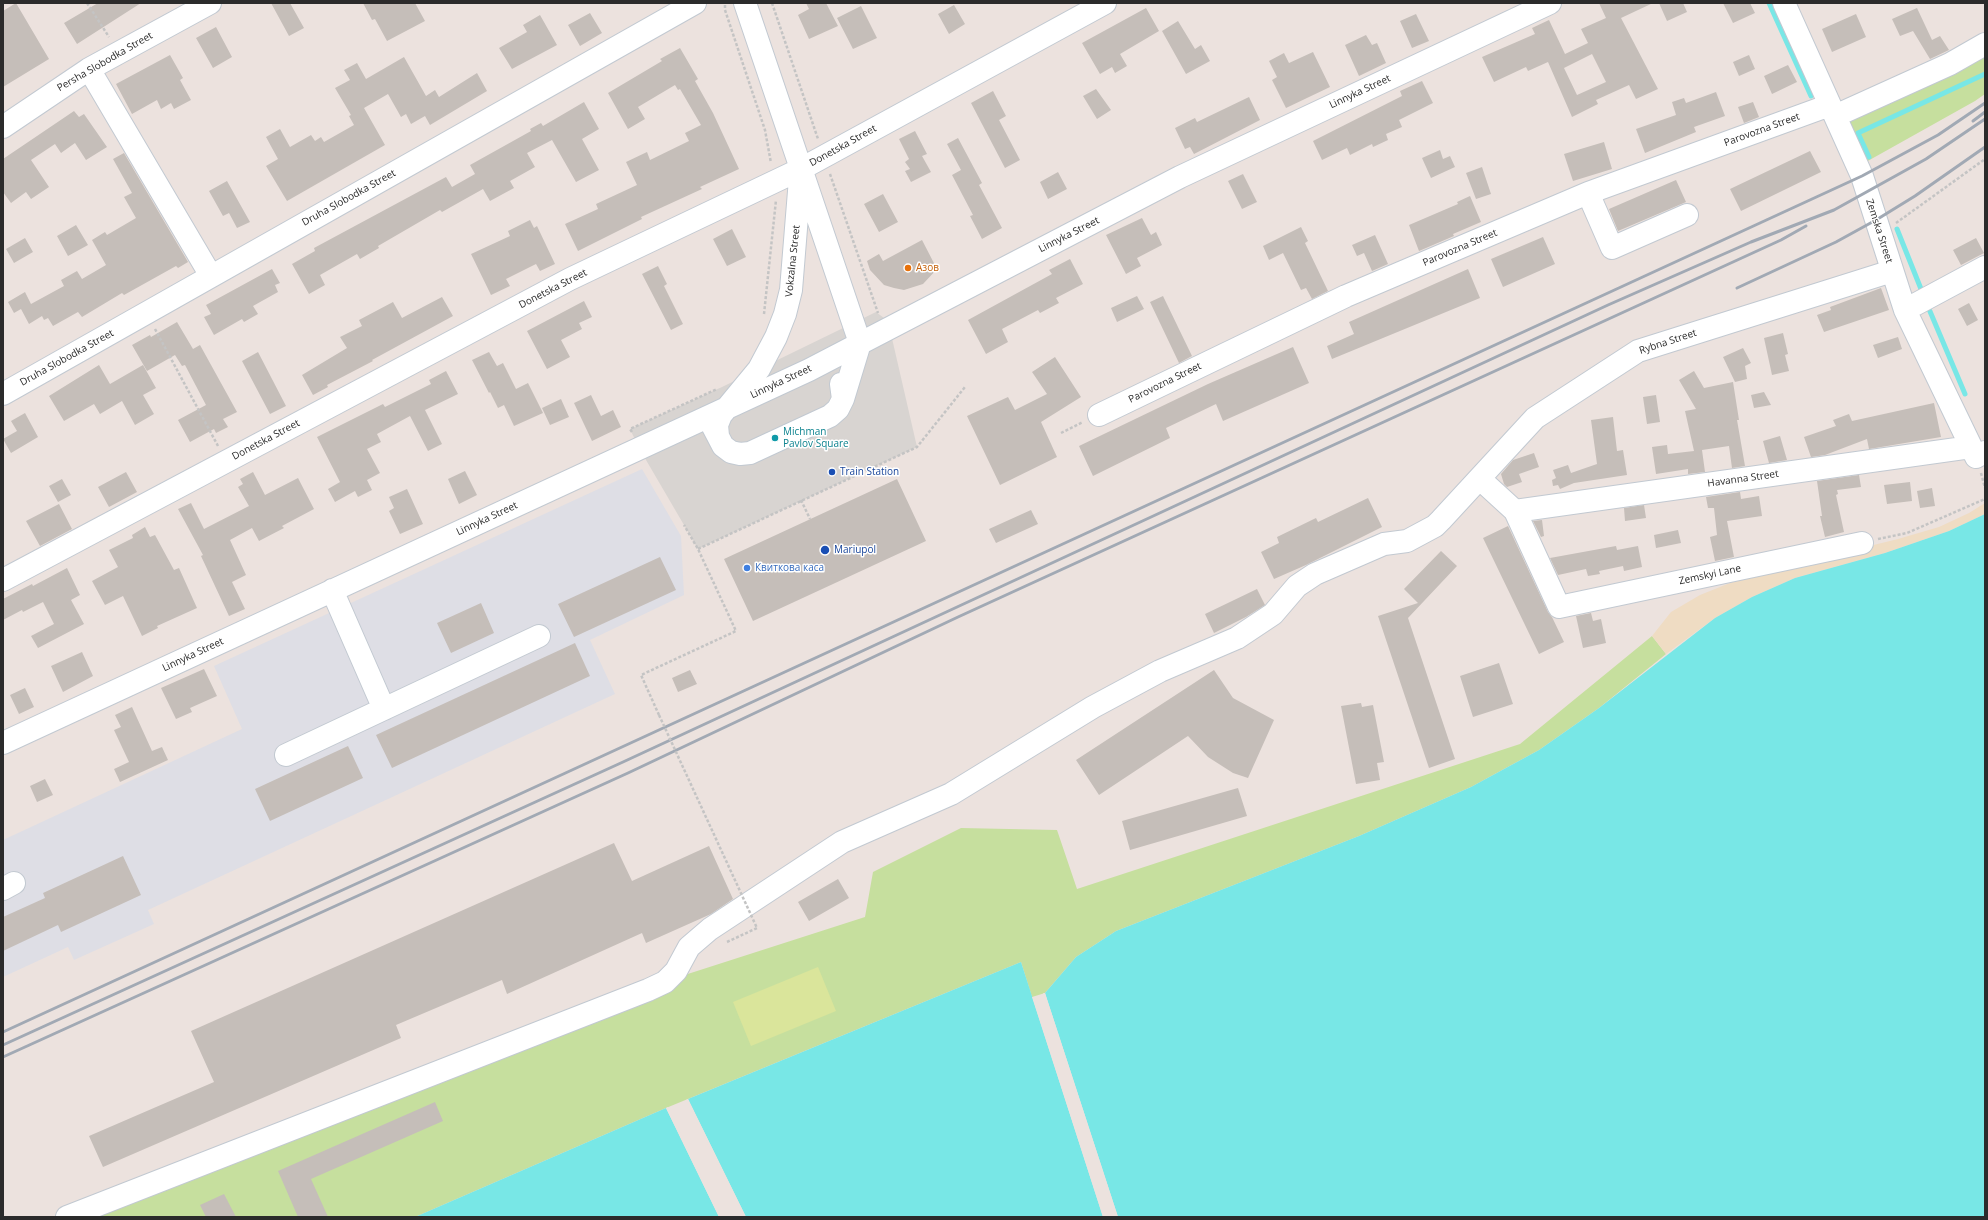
<!DOCTYPE html>
<meta charset="utf-8">
<style>
body{margin:0}
#map{position:relative;width:1988px;height:1220px;overflow:hidden;background:#ece2de;font-family:"Open Sans",sans-serif}
canvas{display:block}
.frame{position:absolute;inset:0;border:4px solid #2b2b2b;pointer-events:none}
</style>
<div id="map">
<canvas width="1988" height="1220"></canvas>
<div class="frame"></div>
</div>
<script>
const context = document.querySelector('canvas').getContext('2d');
context.lineJoin = 'round';
function fillPath(path, color) {
  context.fillStyle = color;
  context.fill(path, 'evenodd');
}
function toPath(rows) {
  const path = new Path2D();
  for (const r of rows) {
    path.moveTo(r[0], r[1]);
    for (let i = 2; i < r.length; i += 2) path.lineTo(r[i], r[i + 1]);
  }
  return path;
}
function stroke(path, color, width, dash) {
  context.strokeStyle = color;
  context.lineWidth = width;
  context.lineCap = dash ? 'butt' : 'round';
  context.setLineDash(dash || []);
  context.stroke(path);
}
function label(font, color, halo, rows, align = 'center') {
  context.font = font + ' "Open Sans",sans-serif';
  context.lineWidth = 3;
  context.setLineDash([]);
  context.textBaseline = 'middle';
  context.strokeStyle = halo;
  context.fillStyle = color;
  for (const [text, x, y, turn = 0] of rows) {
    context.save();
    context.translate(x, y);
    context.rotate((+turn || 0) * Math.PI / 180);
    context.textAlign = isNaN(turn) ? turn : align;
    if (halo) context.strokeText(text, 0, 0);
    context.fillText(text, 0, 0);
    context.restore();
  }
}
fillPath(toPath([
 [642,469,681,536,684,595,590,640,615,694,148,910,154,924,74,960,68,947,3,977,3,840,242,729,214,666]
]), '#dedee5');
fillPath(toPath([
 [1985,55,1985,94,1975,101,1866,162,1848,120],
 [1652,636,1666,654,1599,708,1539,750,1471,787,1359,836,1116,931,1076,957,1045,993,1032,997,1021,962,666,1108,415,1217,53,1217,638,990,865,917,873,872,961,828,1057,830,1077,889,1520,744]
]), '#c6df9e');
fillPath(toPath([
 [1985,503,1985,514,1949,531,1885,553,1795,578,1752,597,1715,618,1666,654,1652,636,1671,612,1700,595,1735,581,1772,570,1898,539,1939,527,1969,513]
]), '#efdcc3');
fillPath(toPath([
 [818,967,836,1011,751,1046,733,1002]
]), '#dae59b');
fillPath(toPath([
 [876,312,888,321,917,447,698,549,639,448,630,429,722,387]
]), '#d8d4d1');
fillPath(toPath([
 [1985,514,1985,1217,1118,1217,1045,993,1076,957,1116,931,1359,836,1471,787,1539,750,1599,708,1715,618,1752,597,1795,578,1885,553,1949,531],
 [1021,962,1103,1217,746,1217,688,1099],
 [666,1108,719,1217,415,1217]
]), '#78e7e6');
fillPath(toPath([
 [1043,993,1045,993,1118,1217,1116,1217],
 [1032,997,1034,997,1105,1217,1103,1217],
 [688,1099,746,1217,744,1217,686,1100],
 [668,1107,721,1216,721,1217,719,1217,666,1108]
]), '#ece2de');
stroke(toPath([
 [1769,3,1811,96],
 [1869,157,1858,133,1985,74],
 [1897,229,1921,289],
 [1929,309,1965,394]
]), '#78e7e6', 5);
fillPath(toPath([
 [16,3,49,59,3,87,3,11],
 [98,3,141,3,77,44,64,23],
 [271,3,290,3,304,28,289,36],
 [363,3,415,3,425,21,387,41,375,19,372,20],
 [806,3,826,3,838,26,809,39,798,15,809,9],
 [1599,3,1653,3,1621,18,1658,89,1636,99,1629,85,1596,100,1598,104,1572,117,1548,62,1528,71,1526,67,1494,82,1482,57,1535,34,1532,28,1549,20,1565,54,1588,43,1581,29,1606,18],
 [1592,54,1606,82,1577,95,1564,68],
 [1659,3,1683,3,1687,12,1667,21],
 [1723,3,1750,3,1755,13,1733,23],
 [954,5,965,24,949,34,938,14],
 [861,6,877,38,853,49,837,18],
 [1146,8,1159,31,1120,54,1127,66,1115,73,1112,67,1100,74,1082,43],
 [1917,8,1932,40,1940,36,1949,50,1930,59,1913,31,1900,36,1892,19],
 [590,13,602,33,580,46,568,25],
 [1416,14,1429,41,1412,48,1400,21],
 [1856,14,1866,37,1832,52,1822,29],
 [540,15,557,45,512,69,499,48,527,32,523,25],
 [1178,21,1195,49,1201,45,1210,61,1186,74,1162,31],
 [216,27,232,57,213,68,196,38],
 [1366,35,1372,45,1377,43,1386,63,1359,76,1345,45],
 [680,48,698,79,695,81,713,113,739,169,700,187,702,189,641,217,642,219,578,251,565,224,598,209,596,204,637,185,626,162,647,152,650,160,689,141,685,133,701,125,680,89,678,90,675,85,638,107,645,119,628,129,608,93,662,61,660,59],
 [1313,52,1330,87,1286,108,1272,80,1277,77,1269,61,1284,53,1289,63],
 [170,55,183,78,180,80,191,100,174,109,171,103,161,109,157,100,132,114,116,84],
 [1749,55,1755,69,1739,76,1733,62],
 [404,57,426,96,435,90,439,97,477,73,487,91,430,125,425,116,411,124,406,114,401,117,388,94,364,108,385,145,287,201,266,166,278,159,266,137,280,129,290,147,311,135,315,141,321,137,324,142,354,125,349,116,351,115,335,88,350,80,344,70,357,63,366,79],
 [1788,65,1797,82,1772,94,1764,76],
 [1422,81,1433,103,1399,120,1402,127,1386,134,1388,140,1373,147,1372,144,1350,155,1347,148,1322,160,1313,141,1402,96,1400,91],
 [1096,89,1111,110,1097,119,1083,96],
 [993,91,1006,116,999,120,1020,160,1005,168,971,103],
 [1716,92,1725,116,1694,127,1696,132,1645,153,1636,129,1676,115,1672,102,1684,98,1686,103],
 [1249,97,1260,120,1194,154,1190,147,1185,149,1175,128,1195,118,1197,122],
 [584,102,599,129,582,139,599,170,576,182,552,140,527,153,535,167,510,181,514,188,490,201,483,189,442,212,440,210,378,246,379,248,360,259,357,254,320,275,325,285,309,294,292,264,315,251,314,248,446,177,452,187,475,174,470,165,531,131,530,129,541,123,543,126],
 [1753,102,1759,117,1744,123,1738,107],
 [74,111,79,117,84,114,107,147,86,160,75,143,61,153,55,144,31,160,49,187,31,199,26,192,11,203,3,192,3,159],
 [915,131,927,154,922,156,931,172,911,182,905,171,910,169,905,162,909,159,899,139],
 [958,138,982,183,979,185,1002,228,982,239,970,216,973,215,952,175,961,170,947,144],
 [1604,142,1612,169,1573,181,1564,154],
 [1440,150,1443,159,1450,156,1455,167,1431,178,1422,158],
 [1810,151,1821,172,1741,211,1730,189],
 [124,153,188,262,178,268,176,266,124,295,122,293,82,317,78,312,53,326,48,318,44,320,42,316,29,324,21,309,14,313,8,302,25,292,31,304,64,286,61,280,77,271,82,279,106,265,92,240,105,232,107,235,136,218,124,197,132,193,113,159],
 [1482,167,1491,194,1476,199,1466,173],
 [1058,172,1067,189,1048,199,1040,182],
 [1243,174,1257,202,1242,209,1228,181],
 [1676,180,1686,202,1618,231,1609,209],
 [227,181,250,222,237,228,229,213,223,216,209,191],
 [883,194,898,222,879,232,864,204],
 [1470,196,1481,222,1453,234,1454,236,1419,251,1409,225,1458,204,1457,202],
 [1142,218,1151,235,1156,232,1162,245,1137,258,1141,266,1126,274,1106,235],
 [530,220,534,228,537,226,555,264,540,271,536,264,506,279,510,286,491,295,471,254,510,236,508,231],
 [76,225,88,245,68,256,57,236],
 [1301,227,1308,241,1305,243,1328,291,1312,299,1306,288,1301,290,1283,253,1269,260,1263,246],
 [732,229,746,257,727,266,713,239],
 [1375,235,1388,264,1372,271,1364,253,1357,256,1352,245],
 [1543,237,1555,264,1503,287,1491,259],
 [25,238,33,252,14,263,6,249],
 [1976,238,1984,253,1961,265,1953,250],
 [922,240,937,269,923,284,904,290,894,288,884,285,870,270,867,261,879,254,883,261],
 [1070,259,1083,284,1056,298,1059,303,1040,313,1038,310,1002,329,1008,342,986,354,968,320,1052,274,1049,270],
 [658,266,667,284,664,286,683,324,671,330,642,274],
 [272,269,280,283,275,285,278,292,253,306,258,314,244,322,242,319,214,335,204,317,211,314,206,305],
 [1468,269,1480,298,1332,359,1327,346,1354,334,1349,322],
 [1881,288,1889,310,1824,332,1817,315,1831,310,1830,307],
 [1137,296,1144,309,1117,322,1111,308],
 [1163,296,1192,356,1179,363,1150,302],
 [442,297,453,316,372,360,373,361,327,385,328,387,313,395,302,375,347,348,340,337,362,326,359,320,393,302,402,318],
 [584,301,592,317,579,323,582,329,561,340,570,357,547,369,527,331],
 [1969,303,1978,320,1967,326,1958,309],
 [177,322,193,349,200,345,237,412,223,419,228,427,216,433,214,429,190,442,178,420,206,405,185,365,182,366,175,355,147,371,132,345,150,335,151,337],
 [1783,333,1788,354,1785,355,1789,371,1772,375,1764,338],
 [1898,337,1902,349,1878,358,1873,345],
 [1293,347,1309,383,1223,421,1216,404,1166,428,1170,438,1093,476,1079,446,1208,384],
 [1743,348,1751,363,1745,366,1747,379,1735,382,1723,357],
 [258,352,286,406,270,414,242,361],
 [489,352,497,366,503,363,516,389,528,383,543,413,514,426,504,405,498,408,490,392,489,393,472,360],
 [1055,357,1081,397,1041,422,1057,457,1000,485,967,416,1008,397,1015,410,1047,394,1032,372],
 [99,365,110,384,143,365,156,388,143,395,154,414,135,425,122,401,100,414,94,404,64,421,49,396],
 [446,371,458,394,425,410,442,444,428,451,410,416,377,434,381,442,367,449,380,473,367,480,372,490,358,497,355,491,335,502,328,489,340,482,317,437,383,404,385,407,431,384,429,380],
 [1694,371,1704,388,1733,382,1739,420,1737,420,1745,466,1732,468,1729,446,1702,450,1705,472,1688,474,1688,469,1656,474,1652,447,1667,445,1668,454,1694,451,1685,411,1696,409,1679,380],
 [1764,392,1771,405,1754,408,1751,395],
 [591,395,601,416,613,410,621,427,592,441,574,403],
 [1656,395,1660,422,1647,424,1643,397],
 [561,399,569,417,550,425,542,408],
 [1934,403,1941,437,1869,449,1867,439,1825,455,1811,457,1804,437,1836,426,1833,420,1849,414,1852,421],
 [25,413,38,437,11,453,3,439,17,431,11,421],
 [1613,417,1617,451,1623,450,1627,475,1574,483,1560,489,1558,485,1553,486,1552,480,1556,478,1553,470,1568,465,1571,473,1597,464,1591,420],
 [1780,436,1787,460,1769,463,1763,441],
 [1534,453,1539,467,1519,474,1522,482,1507,487,1504,484,1501,474,1513,460],
 [465,471,477,495,459,504,448,479],
 [126,472,137,492,109,507,98,487],
 [253,472,265,495,298,478,314,509,282,526,284,528,259,541,252,528,230,540,246,575,232,582,245,609,229,616,201,556,203,555,178,509,191,503,204,529,249,506,238,487,243,484,240,479],
 [1859,475,1861,487,1837,490,1838,494,1836,495,1844,532,1825,537,1820,516,1822,516,1817,481],
 [62,479,71,495,58,502,49,486],
 [897,479,926,541,753,621,724,559],
 [1910,482,1912,501,1887,504,1884,485],
 [1932,488,1935,506,1920,508,1917,491],
 [407,489,423,524,400,534,389,511,394,508,389,497],
 [1740,492,1741,499,1759,496,1762,516,1727,521,1734,557,1715,561,1710,537,1717,535,1714,508,1708,508,1706,497],
 [1368,498,1382,527,1306,565,1274,579,1261,552,1279,543,1277,537,1316,518,1318,522],
 [59,504,72,529,40,546,26,521],
 [1644,505,1646,518,1625,521,1624,508],
 [1031,510,1038,524,996,543,989,529],
 [1542,520,1544,536,1541,537,1533,521],
 [1508,526,1548,612,1552,617,1564,642,1539,654,1483,538],
 [145,527,150,537,155,535,174,570,179,568,197,608,157,626,158,628,142,636,123,596,105,605,92,581,118,567,109,550,133,538,132,535],
 [1678,530,1681,543,1656,548,1654,535],
 [1616,546,1617,550,1638,546,1642,567,1624,571,1623,566,1599,571,1600,574,1588,576,1586,569,1558,575,1550,558],
 [1441,551,1457,566,1408,618,1455,759,1429,768,1378,616,1418,603,1404,589],
 [660,557,676,590,574,637,558,604],
 [67,568,80,595,71,600,84,624,38,648,31,636,54,624,43,602,23,612,22,610,3,620,3,599,32,584,33,586],
 [1257,589,1265,605,1246,617,1214,633,1205,614],
 [481,603,494,633,451,653,437,623],
 [1591,613,1593,621,1601,619,1606,643,1583,648,1576,616],
 [575,643,590,676,392,768,376,735],
 [82,652,93,676,63,692,51,666],
 [1499,663,1513,704,1473,717,1460,676],
 [204,669,217,696,190,708,192,712,176,719,161,688],
 [690,670,697,684,678,692,672,678],
 [1214,670,1233,698,1274,720,1248,778,1233,773,1208,757,1188,736,1099,795,1076,760],
 [25,688,34,707,19,714,10,695],
 [1361,703,1362,707,1373,705,1384,762,1377,763,1380,780,1356,784,1341,706],
 [132,707,152,751,162,747,168,760,120,782,114,769,129,762,114,730,121,727,115,715],
 [348,746,363,778,270,821,255,789],
 [45,779,53,795,37,802,30,786],
 [1238,788,1247,816,1130,850,1122,821],
 [614,843,632,881,709,846,733,899,711,914,646,943,642,933,507,994,502,980,396,1025,401,1038,103,1167,89,1136,214,1082,191,1031],
 [123,856,141,895,61,932,58,925,3,951,3,917,45,898,43,893],
 [838,879,849,898,809,921,798,902],
 [435,1102,443,1121,311,1179,328,1217,298,1217,278,1171],
 [224,1194,236,1217,206,1217,200,1205]
]), '#c5beb9');
const minor = toPath([
 [745,3,860,343,843,399],
 [1784,3,1862,176,1905,310,1976,457,1985,452],
 [89,69,211,276],
 [1835,116,1950,64,1985,44],
 [3,127,89,69,210,3],
 [1588,193,1612,248,1687,215],
 [1905,310,1985,267],
 [3,394,695,3],
 [1099,415,1346,296,1588,193,1830,105],
 [711,423,723,446,731,452,740,454,750,453,830,416,838,409,843,399,841,384],
 [718,436,717,425,721,415,759,369,776,337,785,314,791,290,800,179],
 [1480,479,1515,511,1559,607,1862,543],
 [1515,511,1971,447],
 [3,580,570,279,801,169,1105,3],
 [332,590,384,709],
 [3,743,809,370,1180,177,1550,3],
 [286,755,539,636],
 [3,889,14,883],
 [67,1217,648,990,665,982,676,971,689,947,710,929,842,842,951,794,1093,707,1160,671,1237,638,1273,614,1297,586,1315,574,1384,544,1407,541,1435,526,1441,520,1535,418,1638,351,1892,271]
]);
stroke(minor, '#c2c9d1', 24);
stroke(toPath([
 [87,3,109,37],
 [772,3,818,139],
 [725,5,725,10,765,130,771,163],
 [830,174,878,313],
 [1896,223,1985,159],
 [764,314,776,200],
 [155,329,218,446],
 [632,432,630,429,717,389],
 [1061,433,1083,422],
 [1981,473,1985,488],
 [801,500,810,519],
 [1878,539,1907,533,1985,499],
 [698,549,917,447,965,387],
 [659,715,641,675,736,631,698,549,684,525],
 [727,942,757,928]
]), '#c4c4c4', 2.5, [3, 2]);
stroke(minor, '#fff', 22);
stroke(toPath([
 [1973,121,1985,112],
 [1737,288,1836,242,1876,220,1915,196,1985,147],
 [3,1032,1862,176,1938,135,1985,103],
 [3,1045,623,762,1608,305,1751,242,1834,210,1926,159,1985,119],
 [3,1057,628,773,958,617,1781,240,1806,226]
]), '#a1a9b4', 3);
stroke(toPath([
 [659,715,757,928]
]), '#c4c4c4', 2.5, [3, 2]);
for (const [x, y, r, color] of [
 [908,268,4,"#e8710a"],
 [775,438,4,"#0f9aa8"],
 [832,472,4,"#1a4fb4"],
 [825,550,5,"#1a4fb4"],
 [747,568,4,"#3f7fe0"]
]) {
  const dot = new Path2D();
  dot.arc(x, y, r, 0, 2 * Math.PI);
  context.fillStyle = color;
  context.fill(dot);
  stroke(dot, '#fff', 1.5);
}
label('10px', '#2b2b2b', '#fff', [
 ["Persha Slobodka Street",105,62,-30],
 ["Linnyka Street",1360,92,-25],
 ["Parovozna Street",1762,130,-20],
 ["Donetska Street",843,146,-29],
 ["Druha Slobodka Street",349,198,-29],
 ["Zemska Street",1879,231,72],
 ["Linnyka Street",1069,235,-27],
 ["Parovozna Street",1460,248,-23],
 ["Vokzalna Street",793,261,-84],
 ["Donetska Street",553,289,-27],
 ["Rybna Street",1668,342,-18],
 ["Druha Slobodka Street",67,358,-29],
 ["Linnyka Street",781,382,-25],
 ["Parovozna Street",1165,383,-26],
 ["Donetska Street",266,440,-28],
 ["Havanna Street",1743,479,-8],
 ["Linnyka Street",487,519,-25],
 ["Zemskyi Lane",1710,575,-12],
 ["Linnyka Street",193,655,-25]
]);
label('10px', '#c56008', '#fff', [
 ["Азов",916,268]
], 'left');
label('10px', '#0d838f', '#fff', [
 ["Michman",783,432],
 ["Pavlov Square",783,444]
], 'left');
label('10px', '#164399', '#fff', [
 ["Train Station",840,472],
 ["Mariupol",834,550]
], 'left');
label('10px', '#366cbe', '#fff', [
 ["Квиткова каса",755,568]
], 'left');
</script>
